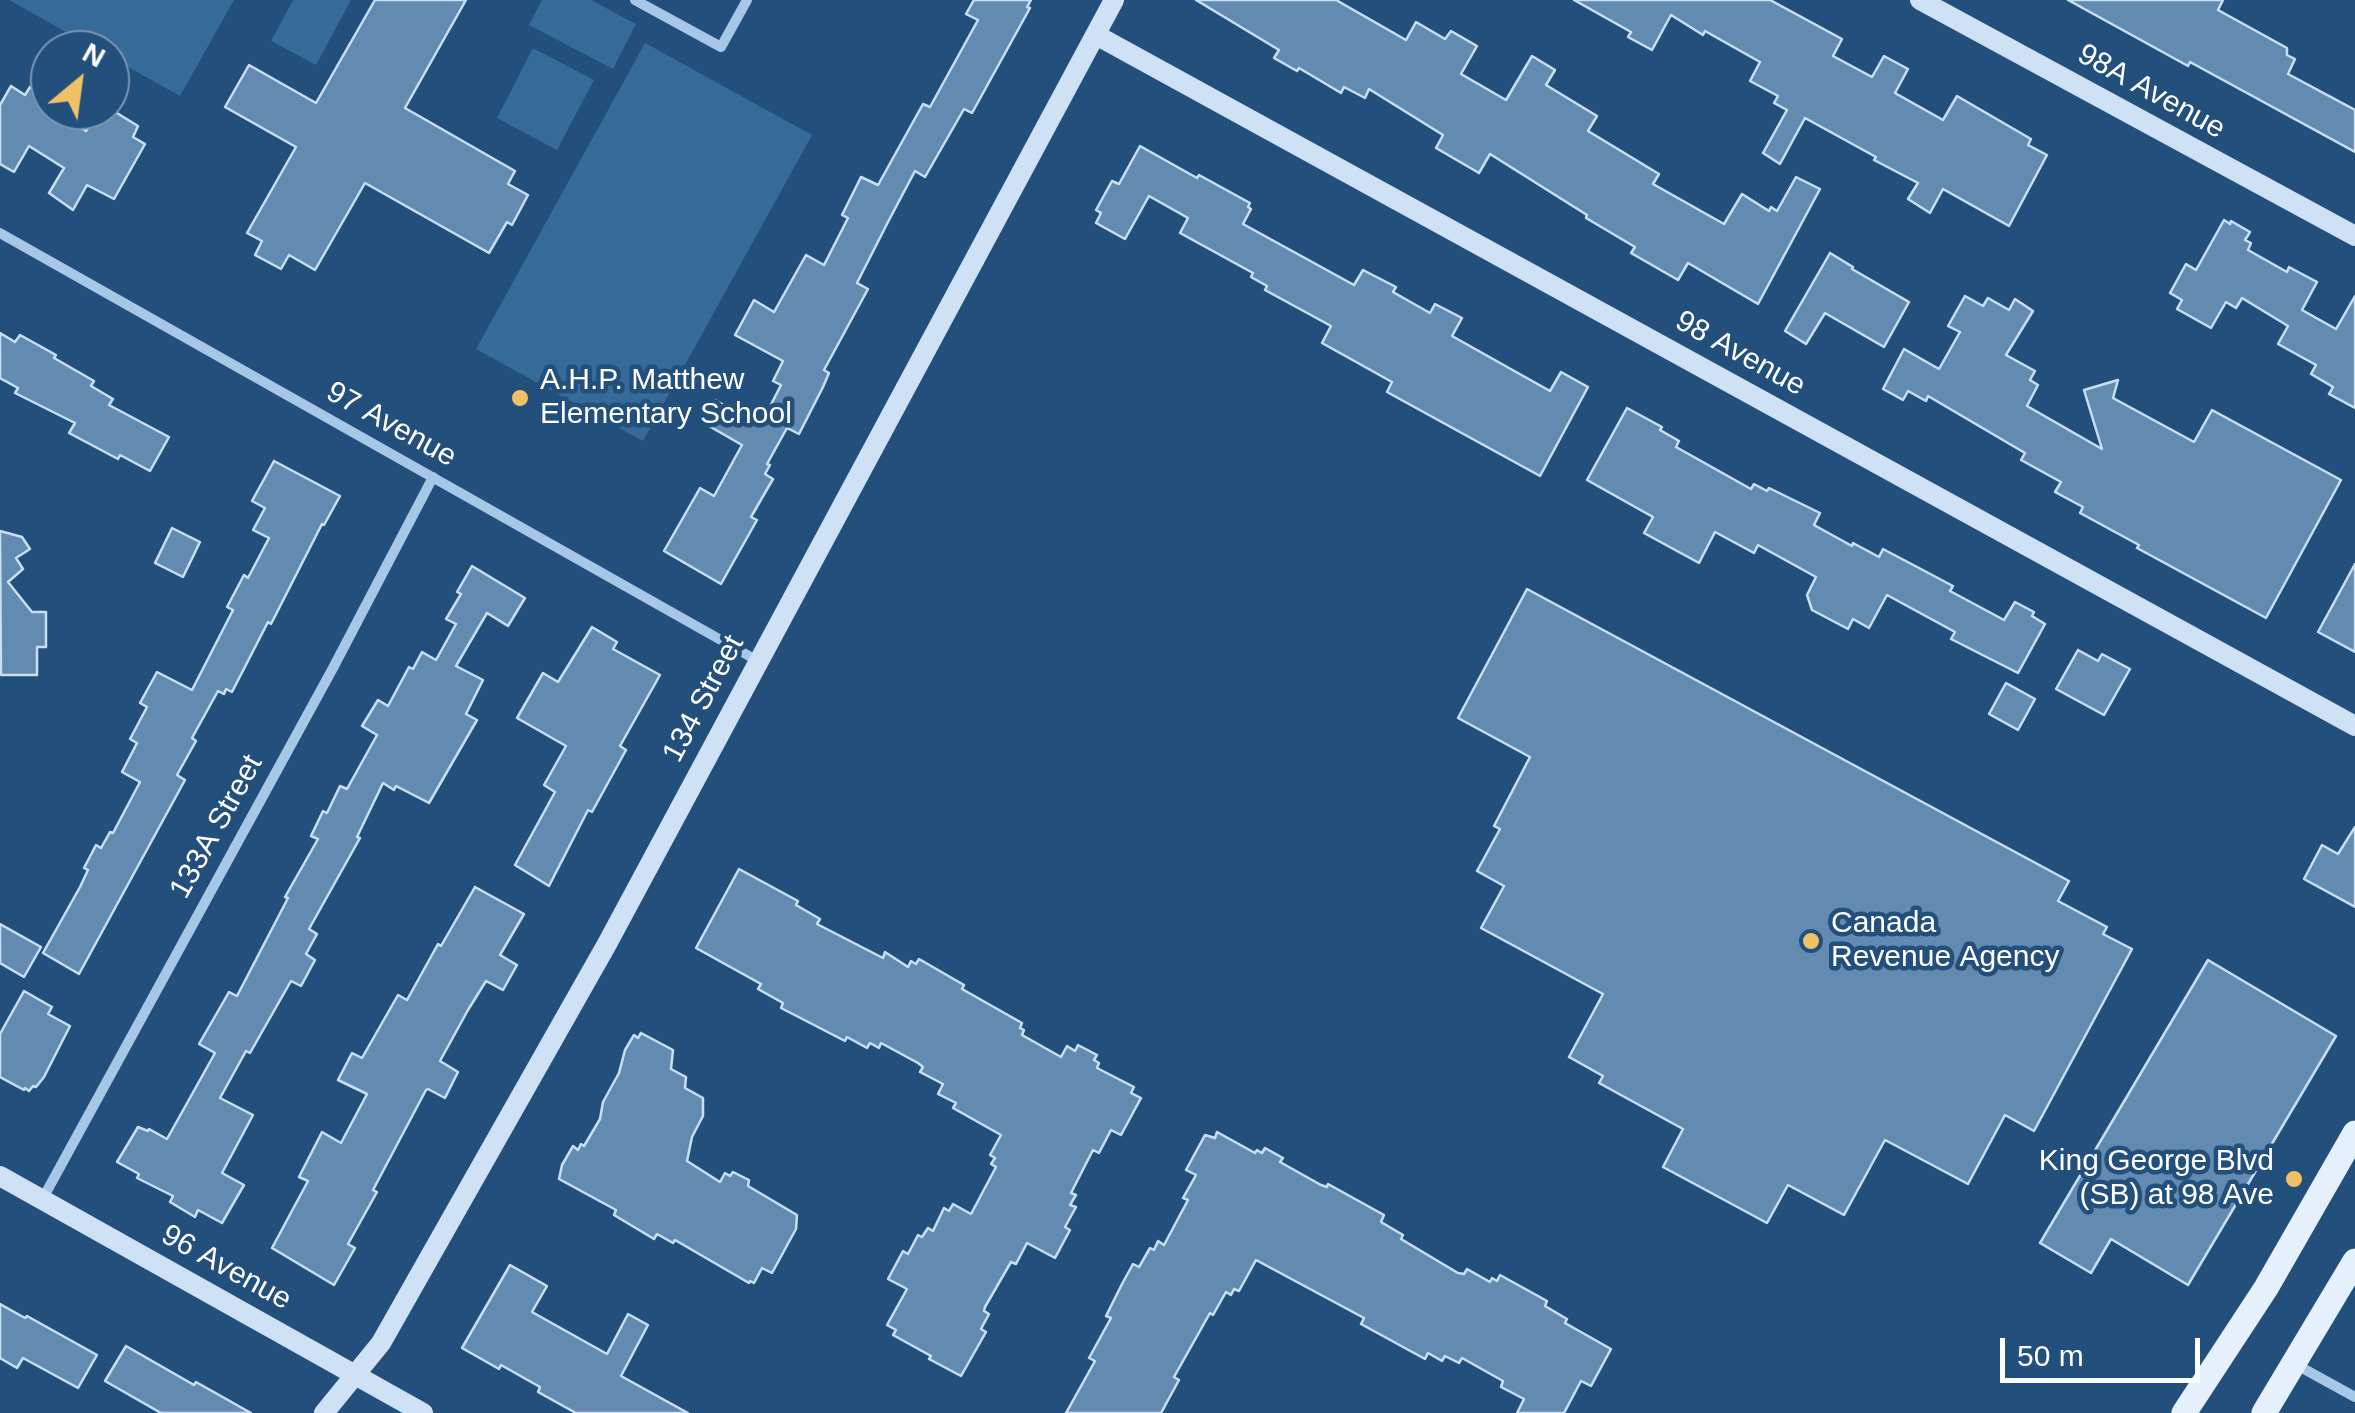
<!DOCTYPE html>
<style>
body{margin:0}
#map{position:relative;width:2355px;height:1413px;overflow:hidden;background:#224f7c;font-family:Helvetica,sans-serif}
canvas{display:block}
.north{position:absolute;left:30px;top:30px;width:100px;height:100px;box-sizing:border-box;background:#224f7c;border:2px solid #7a95b0;border-radius:50%;rotate:29deg;font-size:28px;font-weight:700;line-height:40px;text-align:center;color:#fff}
.north::after{content:'';display:block;margin:auto;width:35px;height:45px;background:#f1c168;clip-path:polygon(50% 0,100% 100%,50% 72%,0 100%)}
.scale{position:absolute;left:2000px;top:1338px;width:200px;height:45px;box-sizing:border-box;border:5px solid #fff;border-top:0;padding-left:12px;font-size:30px;line-height:35px;white-space:nowrap;color:#fff;-webkit-text-stroke:8px #224f7c;paint-order:stroke}
</style>
<div id="map">
<canvas width="2355" height="1413"></canvas>
<div class="north">N</div>
<div class="scale">50 m</div>
</div>
<script>
const context = document.querySelector('canvas').getContext('2d');
context.lineJoin = 'round';
function fillPath(path, color) {
  context.fillStyle = color;
  context.fill(path, 'evenodd');
}
function toPath(rows) {
  const path = new Path2D();
  for (const r of rows) {
    path.moveTo(r[0], r[1]);
    for (let i = 2; i < r.length; i += 2) path.lineTo(r[i], r[i + 1]);
  }
  return path;
}
function stroke(path, color, width, dash) {
  context.strokeStyle = color;
  context.lineWidth = width;
  context.lineCap = dash ? 'butt' : 'round';
  context.setLineDash(dash || []);
  context.stroke(path);
}
function label(font, color, halo, rows, align = 'center') {
  context.font = font + ' Helvetica,sans-serif';
  context.lineWidth = 9;
  context.setLineDash([]);
  context.textBaseline = 'middle';
  context.strokeStyle = halo;
  context.fillStyle = color;
  for (const [text, x, y, turn = 0] of rows) {
    context.save();
    context.translate(x, y);
    context.rotate((+turn || 0) * Math.PI / 180);
    context.textAlign = isNaN(turn) ? turn : align;
    if (halo) context.strokeText(text, 0, 0);
    context.fillText(text, 0, 0);
    context.restore();
  }
}
fillPath(toPath([
 [9,0,234,0,180,96,110,57,110,50,98,50],
 [293,0,351,0,316,65,271,41],
 [542,0,591,0,636,24,613,69,529,25],
 [645,43,812,135,643,441,476,349],
 [533,48,594,80,557,150,497,118]
]), '#366a99');
const building = toPath([
 [375,0,466,0,405,108,515,171,508,184,528,195,512,225,507,222,489,253,365,183,315,270,289,255,281,269,255,255,262,241,247,233,296,147,225,107,249,65,316,103,375,0],
 [974,0,1031,0,1027,7,1030,8,972,113,964,109,925,177,915,171,888,222,857,283,868,289,824,370,829,373,823,387,799,434,787,428,767,464,770,465,765,474,773,479,751,517,757,520,721,584,664,551,700,488,714,496,742,445,702,422,715,400,760,426,781,385,773,381,783,361,735,335,754,300,774,312,806,255,824,265,848,218,842,215,861,177,878,185,923,104,930,107,978,20,966,14,974,0],
 [1196,0,1336,0,1406,40,1416,22,1445,39,1451,31,1477,46,1461,74,1506,100,1532,56,1555,70,1546,85,1597,116,1588,131,1659,174,1653,184,1724,224,1742,194,1769,211,1771,207,1777,211,1796,177,1820,189,1758,304,1688,263,1678,280,1631,253,1635,247,1586,218,1587,215,1490,154,1479,173,1436,148,1443,135,1369,89,1365,98,1344,87,1341,93,1299,68,1297,71,1274,58,1279,50,1196,0],
 [1574,0,1770,0,1842,39,1833,56,1872,77,1884,56,1908,69,1895,93,1943,120,1957,96,2031,139,2028,145,2047,155,2009,226,1943,189,1930,213,1908,199,1918,183,1874,160,1876,157,1805,118,1780,164,1763,153,1787,110,1774,103,1778,96,1750,81,1760,62,1705,31,1703,35,1671,15,1652,50,1628,37,1631,32,1574,0],
 [2068,0,2223,0,2218,10,2287,48,2287,55,2295,59,2288,74,2355,110,2355,152,2190,62,2188,66,2068,0],
 [11,86,25,95,30,87,50,99,46,106,50,110,86,131,99,110,112,110,138,126,133,137,145,144,114,199,87,185,73,210,49,193,64,168,29,146,14,172,0,164,0,105,11,86],
 [1140,146,1197,178,1199,175,1250,203,1248,207,1251,209,1243,224,1354,285,1363,270,1396,287,1393,292,1430,313,1435,304,1462,318,1452,336,1550,391,1561,372,1588,387,1540,476,1387,392,1392,382,1322,343,1331,326,1265,290,1267,286,1251,277,1253,273,1180,233,1188,218,1149,196,1125,239,1096,223,1101,213,1096,210,1112,181,1119,184,1140,146],
 [2224,220,2230,224,2231,221,2250,232,2245,240,2251,243,2248,250,2287,272,2289,267,2317,282,2302,310,2336,329,2355,296,2355,408,2329,394,2333,387,2311,374,2316,365,2278,344,2288,326,2242,298,2236,308,2226,302,2211,328,2177,309,2182,300,2170,293,2186,264,2196,270,2224,220],
 [1830,253,1853,267,1852,269,1909,302,1884,347,1825,313,1806,344,1785,331,1830,253],
 [1965,296,1983,306,1988,298,2009,310,2015,299,2033,311,2006,355,2035,371,2030,380,2038,385,2027,406,2102,449,2084,390,2118,380,2113,398,2194,442,2212,410,2341,480,2266,618,2137,548,2139,545,2080,513,2083,507,2055,492,2061,482,2021,460,2025,453,1928,396,1926,401,1908,391,1903,400,1883,389,1904,349,1939,369,1960,332,1948,326,1965,296],
 [0,333,15,342,20,335,56,355,54,358,94,381,91,386,113,399,109,405,169,437,150,471,120,455,118,459,69,433,75,423,15,393,18,388,0,378,0,333],
 [1627,408,1662,427,1660,430,1679,441,1676,447,1751,489,1754,484,1767,491,1769,488,1820,513,1814,525,1852,546,1853,543,1879,557,1883,549,1953,586,1950,591,2004,620,2015,602,2034,612,2032,616,2045,624,2018,673,1951,639,1955,632,1887,595,1869,628,1853,619,1848,629,1812,610,1807,595,1816,577,1758,545,1754,553,1715,532,1699,563,1644,533,1653,517,1587,480,1627,408],
 [274,461,340,496,324,525,322,524,271,624,268,622,232,692,226,689,224,694,218,691,192,738,196,741,177,775,185,780,79,974,43,953,80,887,88,870,84,868,96,845,101,848,110,832,113,833,140,782,122,772,137,743,130,739,147,707,140,703,157,672,192,690,233,610,227,607,244,575,248,578,269,538,253,530,265,508,252,501,274,461],
 [172,528,200,542,183,577,155,563,172,528],
 [0,531,22,537,30,549,16,558,23,569,8,582,32,612,46,612,46,647,37,647,37,675,1,675,0,531],
 [2355,564,2355,652,2318,632,2355,564],
 [472,566,525,598,508,626,487,613,456,666,483,680,466,714,477,720,429,803,396,786,394,790,383,783,357,837,360,838,309,929,317,934,306,954,315,960,301,986,291,981,250,1053,246,1051,220,1098,253,1115,222,1173,244,1185,222,1223,198,1210,195,1217,170,1202,173,1196,137,1178,139,1174,117,1162,138,1127,148,1131,149,1129,167,1139,215,1053,199,1044,229,992,237,996,288,898,285,897,318,839,311,836,323,811,327,813,340,786,347,789,377,735,362,726,378,700,388,706,409,667,413,669,422,652,436,660,456,624,446,619,461,594,457,592,472,566],
 [1527,589,2069,881,2058,901,2107,927,2103,934,2132,949,2034,1131,2005,1115,1968,1184,1885,1140,1844,1215,1788,1185,1767,1223,1663,1167,1683,1129,1599,1083,1603,1076,1569,1057,1603,994,1481,928,1504,886,1477,871,1500,829,1494,826,1530,757,1458,718,1527,589],
 [592,627,617,642,613,649,660,675,620,746,626,750,592,812,588,810,549,886,515,865,555,792,544,785,566,746,517,718,543,673,558,682,592,627],
 [2078,650,2098,661,2102,654,2130,669,2104,715,2056,689,2078,650],
 [2006,683,2035,699,2018,730,1989,714,2006,683],
 [2355,827,2355,907,2304,879,2322,845,2338,854,2355,827],
 [739,869,798,901,796,905,820,919,817,924,883,958,885,952,908,967,911,961,916,964,919,959,964,985,962,989,1022,1023,1020,1028,1024,1030,1022,1035,1061,1057,1067,1046,1075,1051,1078,1045,1097,1055,1094,1060,1099,1063,1097,1068,1134,1087,1131,1093,1141,1098,1121,1135,1111,1130,1099,1153,1093,1150,1071,1193,1076,1195,1070,1205,1076,1207,1065,1227,1070,1230,1055,1258,1027,1243,1016,1264,1011,1262,985,1307,984,1311,989,1314,981,1329,986,1332,961,1376,929,1359,931,1356,893,1335,896,1330,887,1325,907,1289,888,1279,903,1251,908,1254,918,1235,922,1237,928,1228,933,1231,944,1208,949,1211,953,1204,971,1214,996,1167,991,1164,995,1158,990,1155,1001,1135,953,1108,956,1103,938,1094,943,1084,920,1072,923,1067,918,1063,881,1043,879,1048,870,1043,867,1048,847,1037,845,1041,781,1008,783,1003,758,989,761,984,696,948,739,869],
 [475,887,524,914,500,955,517,965,503,990,486,981,468,1010,440,1061,458,1072,445,1098,428,1089,426,1090,373,1190,377,1192,348,1244,355,1248,334,1285,272,1248,308,1181,299,1177,322,1132,341,1143,367,1094,338,1080,352,1053,362,1058,398,995,407,1000,438,944,441,946,475,887],
 [0,924,41,947,24,977,0,963,0,924],
 [2208,960,2336,1036,2188,1285,2111,1239,2091,1273,2040,1243,2208,960],
 [24,991,52,1007,48,1014,70,1026,44,1077,36,1087,33,1086,29,1091,25,1088,24,1090,0,1077,0,1034,24,991],
 [641,1033,673,1050,671,1069,686,1077,685,1088,703,1098,703,1116,692,1137,687,1161,720,1182,725,1173,730,1176,733,1172,749,1180,748,1186,797,1215,796,1229,772,1273,762,1268,754,1283,750,1281,749,1283,675,1240,673,1243,657,1234,654,1239,614,1215,616,1210,559,1179,562,1165,573,1146,578,1150,581,1144,584,1146,600,1119,603,1102,619,1073,625,1050,634,1035,638,1038,641,1033],
 [1217,1132,1255,1153,1257,1150,1262,1153,1265,1148,1283,1158,1280,1162,1321,1185,1327,1187,1328,1184,1384,1215,1381,1222,1403,1235,1401,1239,1458,1273,1464,1274,1467,1269,1490,1282,1492,1278,1497,1281,1500,1275,1547,1301,1545,1306,1567,1319,1565,1323,1611,1349,1591,1386,1581,1381,1564,1413,1517,1413,1524,1399,1501,1387,1503,1381,1462,1358,1459,1363,1445,1356,1442,1361,1428,1353,1425,1359,1361,1324,1364,1318,1256,1260,1239,1291,1234,1289,1231,1295,1226,1292,1213,1315,1210,1313,1174,1377,1179,1380,1161,1413,1066,1413,1095,1361,1089,1358,1111,1318,1106,1316,1122,1284,1133,1264,1139,1267,1150,1248,1154,1250,1158,1241,1164,1245,1188,1200,1183,1198,1196,1175,1186,1170,1205,1135,1215,1138,1217,1132],
 [510,1265,547,1286,532,1312,607,1354,628,1314,648,1325,621,1376,688,1413,576,1413,538,1392,540,1387,501,1365,499,1369,462,1348,510,1265],
 [0,1304,25,1318,27,1316,97,1355,78,1388,23,1358,17,1368,0,1358,0,1304],
 [126,1346,194,1385,196,1382,251,1413,161,1413,105,1381,126,1346]
]);
fillPath(building, '#638bb1');
stroke(building, '#c9dff4', 2.5);
stroke(toPath([
 [635,0,721,47,747,0],
 [0,233,758,661],
 [42,1200,333,668,433,477],
 [2295,1364,2355,1397]
]), '#a6c7e5', 10);
stroke(toPath([
 [1920,0,2355,236],
 [1096,35,2355,726],
 [0,1176,423,1413],
 [324,1413,381,1343,607,944,1114,0]
]), '#cfe2f5', 20);
stroke(toPath([
 [2184,1413,2266,1288,2355,1133],
 [2264,1413,2355,1261]
]), '#e6f0fd', 25);
for (const [x, y, r, color] of [
 [520,398,10,"#f1c168"],
 [1811,941,10,"#f1c168"],
 [2294,1179,10,"#f1c168"]
]) {
  const dot = new Path2D();
  dot.arc(x, y, r, 0, 2 * Math.PI);
  context.fillStyle = color;
  context.fill(dot);
  stroke(dot, '#224f7c', 4);
}
label('30px', '#fff', '#224f7c', [
 ["98A Avenue",2151,92,29],
 ["98 Avenue",1740,354,29],
 ["97 Avenue",391,425,29],
 ["134 Street",704,699,-62],
 ["133A Street",217,827,-61],
 ["96 Avenue",226,1268,29]
]);
label('30px', '#fff', '#224f7c', [
 ["A.H.P. Matthew",540,381],
 ["Elementary School",540,415],
 ["Canada",1831,924],
 ["Revenue Agency",1831,958],
 ["King George Blvd",2274,1162,"right"],
 ["(SB) at 98 Ave",2274,1196,"right"]
], 'left');
</script>
